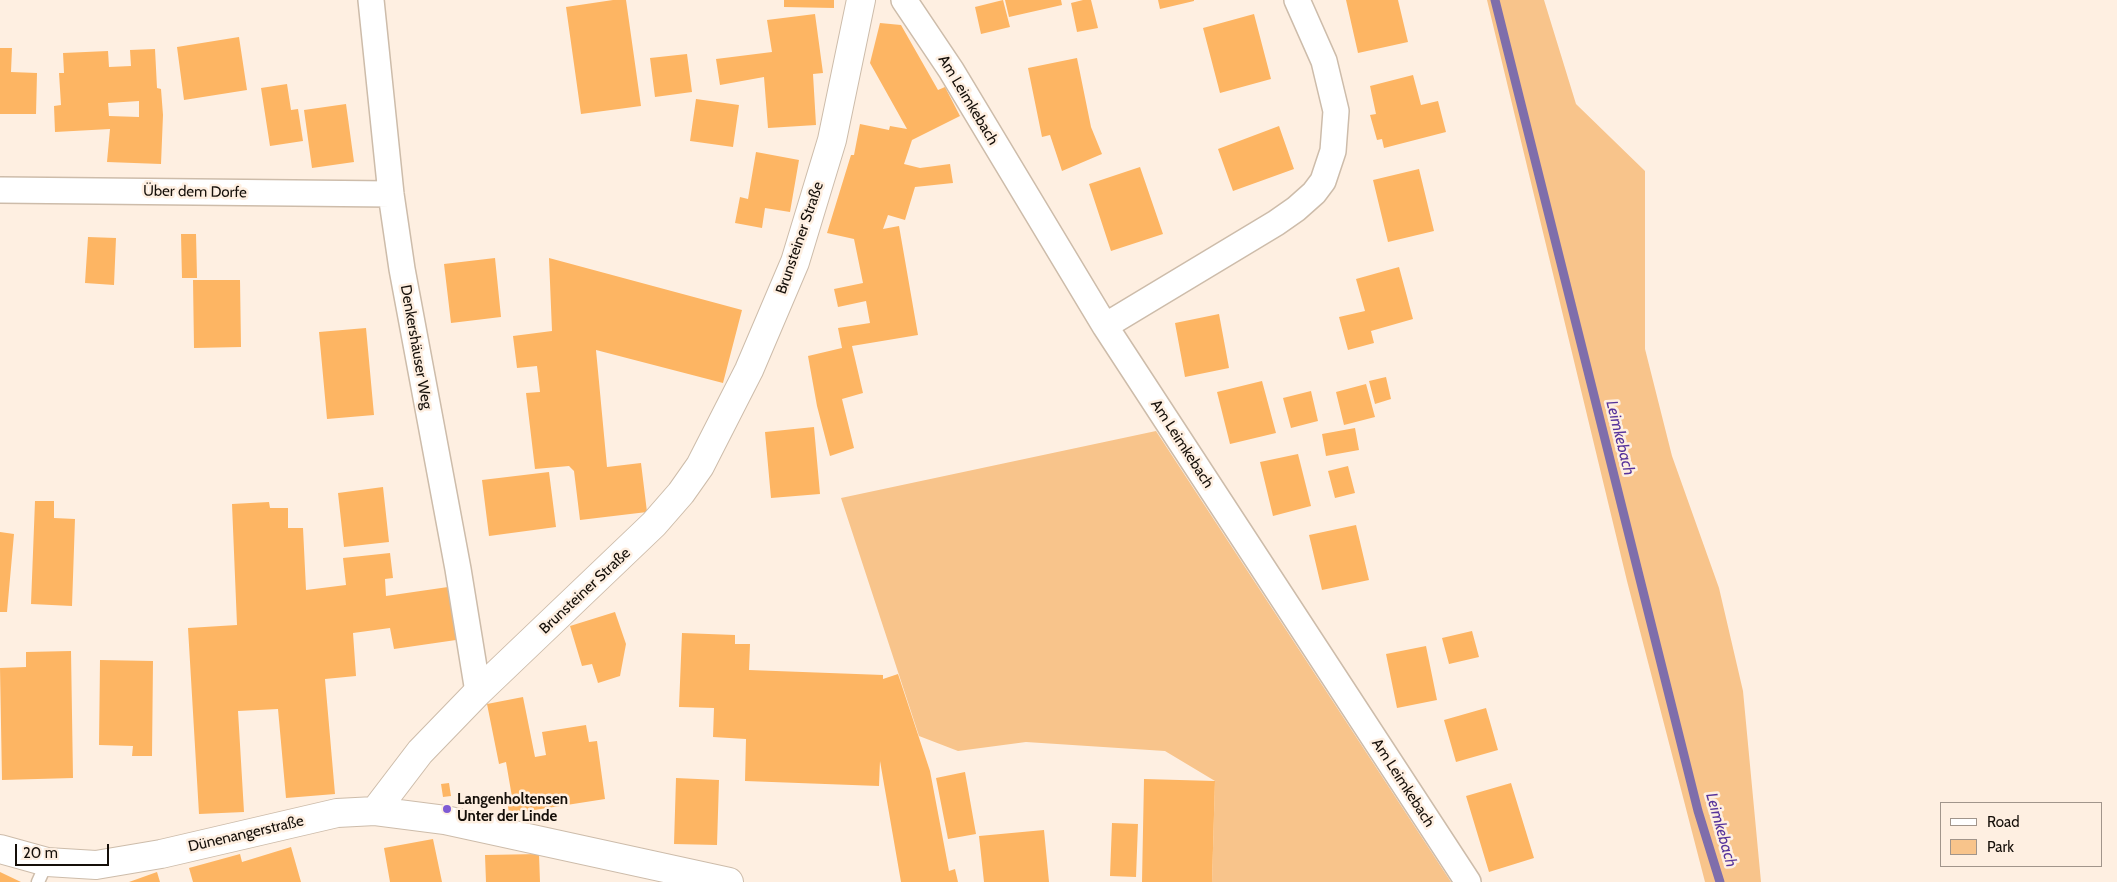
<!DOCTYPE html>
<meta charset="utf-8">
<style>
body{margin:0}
#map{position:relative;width:2117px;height:882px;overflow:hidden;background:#feefe1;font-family:Cabin,sans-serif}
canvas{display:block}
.legend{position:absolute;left:1940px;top:802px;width:162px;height:65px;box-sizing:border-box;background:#feefe1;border:1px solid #a1958b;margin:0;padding:6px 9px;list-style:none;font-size:15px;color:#150f09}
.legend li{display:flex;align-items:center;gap:10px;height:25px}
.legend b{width:25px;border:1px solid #a1958b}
.scale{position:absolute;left:15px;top:844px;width:94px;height:22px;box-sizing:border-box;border:2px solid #150f09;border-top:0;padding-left:6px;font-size:15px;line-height:18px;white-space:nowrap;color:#150f09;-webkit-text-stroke:4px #feefe1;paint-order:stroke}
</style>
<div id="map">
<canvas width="2117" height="882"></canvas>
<ul class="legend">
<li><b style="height:6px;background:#fff"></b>Road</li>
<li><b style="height:14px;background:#f8c48b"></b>Park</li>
</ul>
<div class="scale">20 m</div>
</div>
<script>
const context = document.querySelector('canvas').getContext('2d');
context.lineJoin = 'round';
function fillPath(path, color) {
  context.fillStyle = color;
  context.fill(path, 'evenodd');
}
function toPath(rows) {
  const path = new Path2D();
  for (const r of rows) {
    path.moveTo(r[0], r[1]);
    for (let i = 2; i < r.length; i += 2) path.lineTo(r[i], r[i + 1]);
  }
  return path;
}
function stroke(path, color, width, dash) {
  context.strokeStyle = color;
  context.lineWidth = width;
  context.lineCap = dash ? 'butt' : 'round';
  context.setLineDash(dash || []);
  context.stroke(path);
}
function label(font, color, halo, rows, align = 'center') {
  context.font = font + ' Cabin,sans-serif';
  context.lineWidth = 5;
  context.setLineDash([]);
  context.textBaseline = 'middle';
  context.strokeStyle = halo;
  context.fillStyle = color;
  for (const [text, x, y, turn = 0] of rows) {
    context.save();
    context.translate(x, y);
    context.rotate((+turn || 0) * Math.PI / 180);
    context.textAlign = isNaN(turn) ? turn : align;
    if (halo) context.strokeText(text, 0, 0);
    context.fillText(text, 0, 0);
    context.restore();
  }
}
fillPath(toPath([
 [1487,0,1544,0,1576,104,1645,171,1645,349,1672,456,1719,588,1743,691,1761,882,1705,882,1627,581],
 [1156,431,1451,882,1212,882,1215,781,1165,751,1026,742,958,751,919,736,841,498]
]), '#f8c48b');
stroke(toPath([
 [1495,0,1698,811,1720,882]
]), '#7f6eab', 9);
fillPath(toPath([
 [613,0,626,0,641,106,581,114,566,7],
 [784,0,834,0,834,8,784,7],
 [1003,0,1010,27,981,34,975,7],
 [1005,0,1061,0,1062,5,1009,17],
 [1083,0,1091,0,1098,28,1077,32,1071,3],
 [1158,0,1194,0,1194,1,1160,9],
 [1346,0,1398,0,1408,42,1358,53],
 [815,14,823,73,813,74,816,125,768,128,764,77,720,85,716,59,772,52,767,20],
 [1254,14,1271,79,1220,93,1203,28],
 [880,23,901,25,938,90,945,87,960,116,912,140,904,164,920,168,950,164,953,183,915,187,905,220,888,215,883,229,899,226,918,335,852,346,863,393,842,399,854,448,830,456,817,406,808,356,842,348,838,328,870,323,866,301,838,307,834,289,863,283,854,239,827,233,851,155,854,155,860,124,889,130,890,126,907,129,870,63],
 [239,37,247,90,184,100,177,47],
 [0,48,12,48,11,72,37,73,36,114,0,114],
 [155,49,157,88,161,89,163,115,161,164,107,162,110,129,55,132,54,106,61,105,59,73,64,73,63,53,108,51,109,67,131,66,130,50],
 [139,101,139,117,109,116,108,103],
 [687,54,692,92,655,97,650,58],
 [1077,58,1091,127,1102,154,1062,171,1050,135,1042,137,1028,68],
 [1413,75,1421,105,1438,101,1446,132,1384,148,1382,139,1377,140,1370,115,1376,114,1370,86],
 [287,84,291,110,298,109,303,141,270,146,261,88],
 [696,99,739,105,733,147,690,141],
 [346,104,354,162,312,168,304,110],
 [1279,126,1294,169,1233,191,1218,149],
 [756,152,799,160,790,212,765,208,762,228,735,223,740,197,748,199],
 [1140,167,1163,234,1111,251,1089,184],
 [1419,169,1434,231,1388,242,1373,180],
 [181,234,196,234,197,278,182,278],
 [88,237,116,238,114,285,85,283],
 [495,258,501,317,451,323,444,264],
 [549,258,742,310,723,383,596,350,607,467,641,463,647,512,580,520,574,471,569,466,535,469,526,393,540,392,537,366,517,368,513,336,552,331],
 [1399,267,1413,319,1371,331,1374,343,1348,350,1339,317,1365,311,1356,279],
 [193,280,240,280,241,347,194,348],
 [1219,314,1229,368,1185,377,1175,323],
 [366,328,374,415,327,419,319,332],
 [1386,377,1391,399,1375,404,1369,381],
 [1262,381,1276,433,1230,444,1217,392],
 [1366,384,1375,417,1344,425,1336,392],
 [1311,391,1318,421,1291,428,1283,398],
 [814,427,820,494,771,498,765,432],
 [1355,428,1359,450,1326,456,1322,434],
 [1298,454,1311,506,1273,516,1260,462],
 [1348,466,1355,493,1335,498,1328,471],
 [549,472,556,527,489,536,482,480],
 [383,487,389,542,344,547,338,493],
 [35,501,54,501,54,518,75,519,72,606,31,604],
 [269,502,270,508,288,508,288,528,303,528,306,590,346,585,343,558,390,553,393,578,385,579,386,596,448,587,456,640,394,649,390,628,353,633,356,676,325,679,335,794,286,798,278,709,238,711,244,812,199,814,188,628,237,625,232,504],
 [1356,525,1369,580,1322,590,1309,535],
 [0,532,14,534,7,612,0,612],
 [615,612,626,644,620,676,598,683,592,664,582,666,570,626],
 [1472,631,1479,657,1449,664,1442,638],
 [682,633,735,635,735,644,750,644,749,670,883,675,883,679,898,674,930,771,949,871,955,869,958,882,901,882,880,761,879,786,745,781,746,739,713,737,714,708,679,707],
 [1426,646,1437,700,1397,708,1386,654],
 [71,651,73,778,2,780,0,668,26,667,26,652],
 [100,660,153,661,152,756,132,756,133,746,99,745],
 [523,697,535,757,546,755,542,732,586,725,589,742,597,741,605,799,509,814,507,798,512,797,506,762,499,764,487,704],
 [1486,708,1498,750,1456,762,1444,720],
 [965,772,976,834,948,839,936,778],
 [676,778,719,780,717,845,674,844],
 [1144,779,1215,781,1212,882,1142,882],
 [449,783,451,796,443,797,441,784],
 [1511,783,1534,858,1489,872,1466,796],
 [1112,823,1138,824,1136,877,1110,876],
 [1044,830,1049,882,984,882,979,836],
 [433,839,442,882,390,882,384,848],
 [291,847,301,882,193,882,189,868,240,854,242,862],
 [539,854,540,882,486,882,485,855],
 [0,872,21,882,0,882],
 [157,872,160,882,129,882]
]), '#fdb563');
const lane = toPath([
 [38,882,47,862]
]);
const street = toPath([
 [371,0,391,194,402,269,458,569,478,692],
 [904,0,951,70,1105,326,1468,882],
 [0,190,391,194],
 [1105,326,1276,223,1296,209,1314,193,1323,181,1333,151,1336,111,1324,61,1297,0]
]);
const secondary = toPath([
 [375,811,420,752,478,692,654,524,681,493,700,466,749,370,795,262,832,140,861,0],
 [0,849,47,862,96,865,161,854,337,813,375,811,445,820,729,882]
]);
stroke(lane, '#cdbcaa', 15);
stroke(street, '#cdbcaa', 28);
stroke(secondary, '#cdbcaa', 30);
stroke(lane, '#fff', 12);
stroke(street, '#fff', 25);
stroke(secondary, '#fff', 28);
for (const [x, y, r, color] of [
 [447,809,5,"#7e5ad4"]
]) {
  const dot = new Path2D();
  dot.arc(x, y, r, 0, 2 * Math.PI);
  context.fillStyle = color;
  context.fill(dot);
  stroke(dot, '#feefe1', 2);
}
label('15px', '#150f09', '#feefe1', [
 ["Am Leimkebach",968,100,59],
 ["Über dem Dorfe",195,192,1],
 ["Brunsteiner Straße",800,238,-71],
 ["Denkershäuser Weg",416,347,80],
 ["Am Leimkebach",1182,444,57],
 ["Brunsteiner Straße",585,591,-43],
 ["Am Leimkebach",1403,783,57],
 ["Dünenangerstraße",246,834,-13]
]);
label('bold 15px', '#150f09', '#feefe1', [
 ["Langenholtensen",457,800],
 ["Unter der Linde",457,817]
], 'left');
label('italic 16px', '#56339b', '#feefe1', [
 ["Leimkebach",1620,438,76],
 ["Leimkebach",1721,830,74]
]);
</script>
